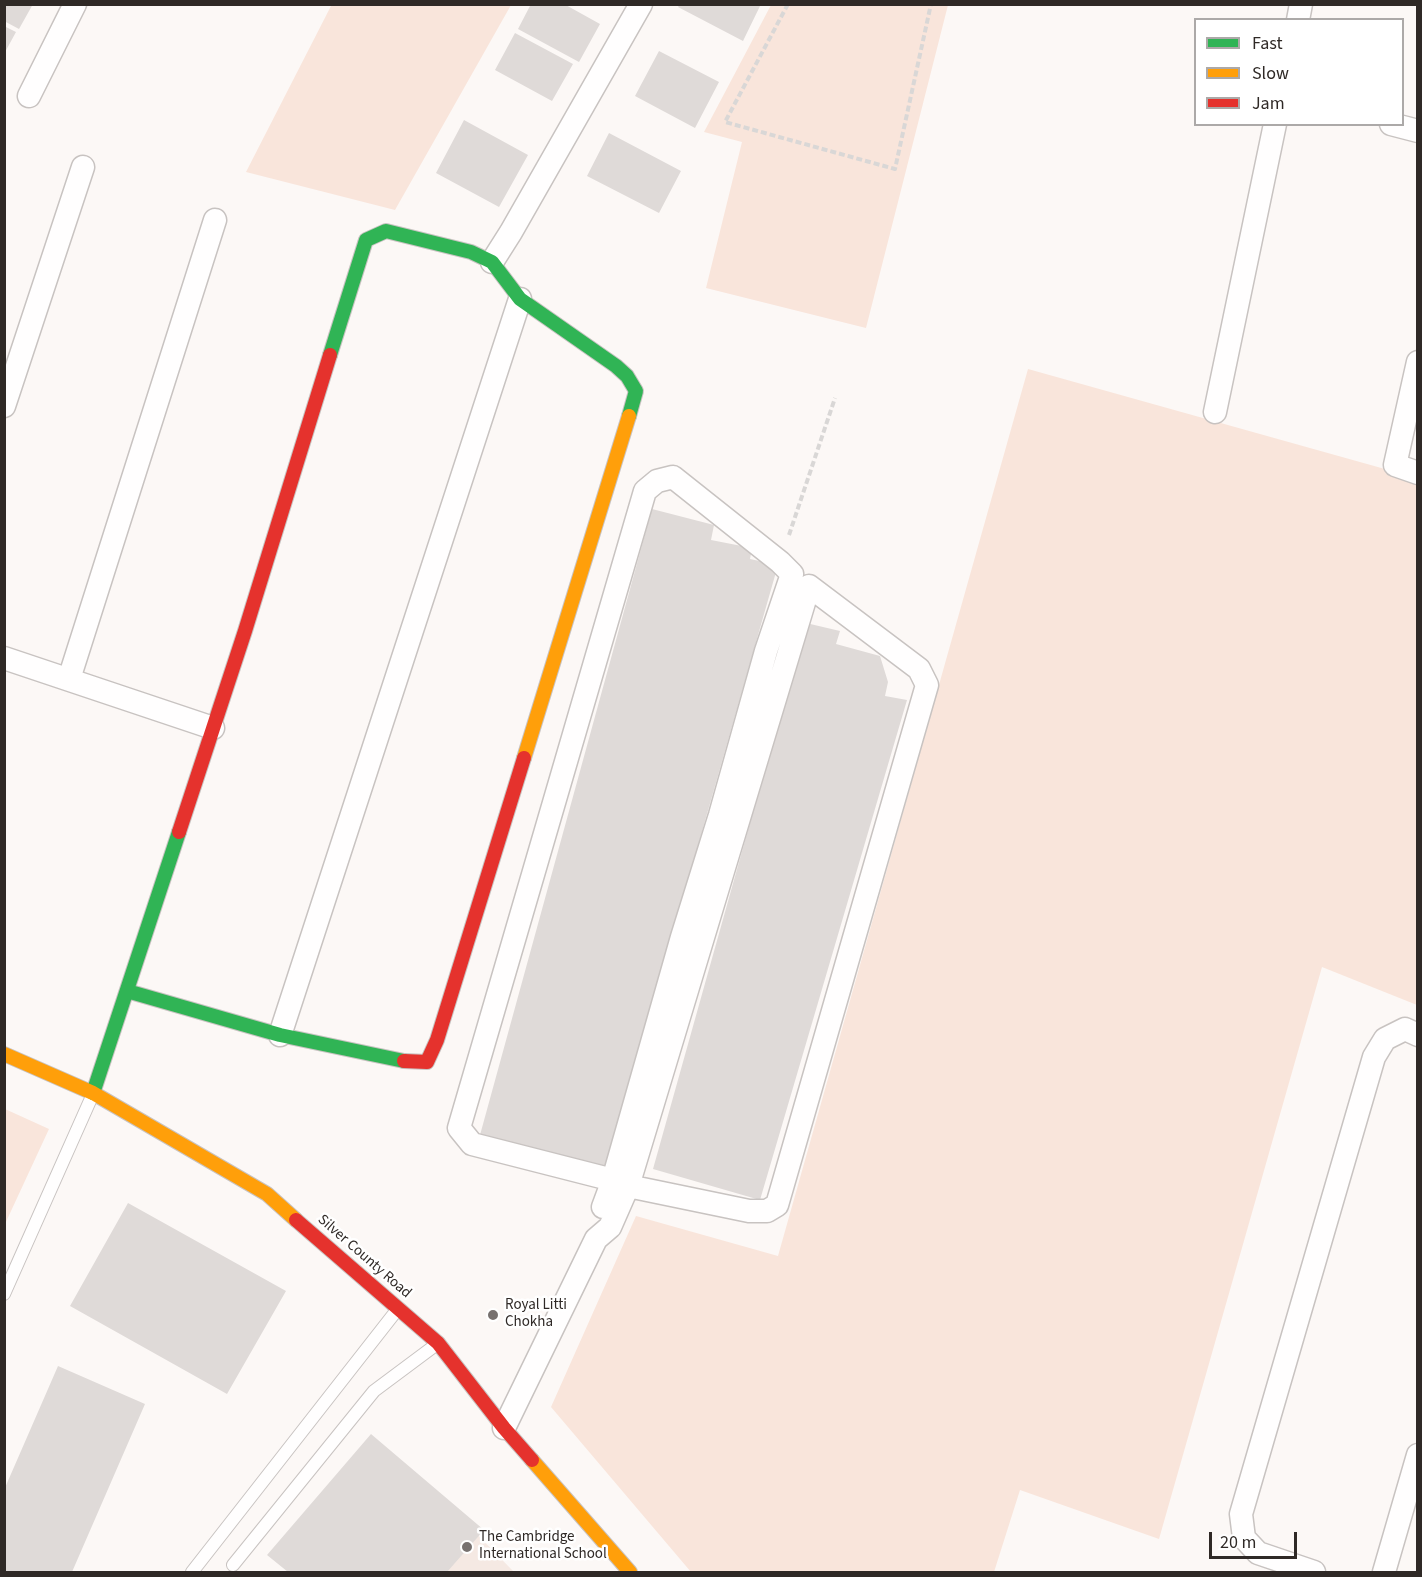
<!DOCTYPE html>
<style>
body{margin:0}
#map{position:relative;width:1422px;height:1577px;overflow:hidden;background:#fcf8f6;font-family:"Source Sans 3",sans-serif}
canvas{display:block}
.frame{position:absolute;inset:0;border:6px solid #2f2926;pointer-events:none}
.legend{position:absolute;left:1194px;top:18px;width:210px;height:108px;box-sizing:border-box;background:#fff;border:2px solid #aca9a8;margin:0;padding:8px 10px;list-style:none;font-size:18px;color:#2f2926}
.legend li{display:flex;align-items:center;gap:12px;height:30px}
.legend b{width:30px;border:2px solid #aca9a8}
.scale{position:absolute;left:1209px;top:1532px;width:88px;height:27px;box-sizing:border-box;border:3px solid #2f2926;border-top:0;padding-left:8px;font-size:18px;line-height:21px;white-space:nowrap;color:#2f2926;-webkit-text-stroke:4px #fff;paint-order:stroke}
</style>
<div id="map">
<canvas width="1422" height="1577"></canvas>
<div class="frame"></div>
<ul class="legend">
<li><b style="height:8px;background:#30b455"></b>Fast</li>
<li><b style="height:8px;background:#ff9f0a"></b>Slow</li>
<li><b style="height:8px;background:#e5322d"></b>Jam</li>
</ul>
<div class="scale">20 m</div>
</div>
<script>
const context = document.querySelector('canvas').getContext('2d');
context.lineJoin = 'round';
function fillPath(path, color) {
  context.fillStyle = color;
  context.fill(path, 'evenodd');
}
function toPath(rows) {
  const path = new Path2D();
  for (const r of rows) {
    path.moveTo(r[0], r[1]);
    for (let i = 2; i < r.length; i += 2) path.lineTo(r[i], r[i + 1]);
  }
  return path;
}
function stroke(path, color, width, dash) {
  context.strokeStyle = color;
  context.lineWidth = width;
  context.lineCap = dash ? 'butt' : 'round';
  context.setLineDash(dash || []);
  context.stroke(path);
}
function label(font, color, halo, rows, align = 'center') {
  context.font = font + ' "Source Sans 3",sans-serif';
  context.lineWidth = 5;
  context.setLineDash([]);
  context.textBaseline = 'middle';
  context.strokeStyle = halo;
  context.fillStyle = color;
  for (const [text, x, y, turn = 0] of rows) {
    context.save();
    context.translate(x, y);
    context.rotate((+turn || 0) * Math.PI / 180);
    context.textAlign = isNaN(turn) ? turn : align;
    if (halo) context.strokeText(text, 0, 0);
    context.fillText(text, 0, 0);
    context.restore();
  }
}
fillPath(toPath([
 [465,1522,514,1572,421,1572]
]), '#f5e9e3');
fillPath(toPath([
 [332,4,511,5,395,210,246,172],
 [771,5,948,5,866,328,706,288,742,142,704,132],
 [1028,369,1417,478,1417,1005,1322,967,1159,1539,1020,1490,994,1572,691,1572,551,1407,636,1216,778,1256],
 [5,1109,49,1129,5,1224]
]), '#f9e5db');
fillPath(toPath([
 [4,4,33,4,19,29,4,21],
 [531,4,564,4,600,24,579,62,518,29],
 [680,4,761,4,743,41,678,7],
 [4,26,16,32,4,54],
 [515,33,573,64,552,101,495,70],
 [659,51,719,82,695,128,635,96],
 [464,120,528,155,499,207,436,173],
 [609,133,681,171,659,213,587,176],
 [652,509,714,525,711,540,752,548,750,559,778,565,606,1168,480,1135],
 [806,623,840,631,836,644,880,656,888,682,885,696,907,700,760,1200,653,1169],
 [128,1203,286,1291,227,1394,70,1306],
 [58,1366,145,1404,72,1572,4,1572,4,1490],
 [371,1434,484,1530,447,1572,288,1572,267,1555]
]), '#dfdad8');
const lane = toPath([
 [4,1294,93,1094],
 [233,1565,374,1391,437,1344],
 [192,1572,397,1310]
]);
const street = toPath([
 [1298,20,1301,4],
 [29,96,75,4],
 [1391,124,1418,131],
 [492,262,511,232,641,4],
 [1418,362,1395,465,1418,473],
 [4,406,83,167],
 [1215,412,1275,124],
 [4,658,213,728],
 [69,679,215,220],
 [280,1035,520,299],
 [603,1207,613,1180,682,937,720,815,766,651,792,574,780,562,673,477,657,481,645,491,459,1128,472,1144,613,1180],
 [504,1428,596,1239,610,1227,628,1186,809,586,919,669,927,685,777,1205,767,1211,749,1211,628,1186],
 [1314,1572,1258,1553,1244,1538,1241,1514,1374,1057,1385,1039,1405,1029,1418,1035],
 [1384,1572,1418,1455]
]);
const fast = toPath([
 [330,355,366,240,386,231,471,252,492,262,520,299,616,366,627,376,636,391,629,416],
 [127,991,280,1035,404,1061],
 [93,1093,179,832]
]);
const slow = toPath([
 [524,758,629,416],
 [4,1054,93,1093,267,1194,296,1220],
 [532,1460,630,1572]
]);
const jam = toPath([
 [179,832,245,631,330,355],
 [404,1061,427,1062,437,1040,524,758],
 [296,1220,438,1343,504,1428,532,1460]
]);
stroke(lane, '#c8c3c1', 14);
stroke(street, '#c8c3c1', 25);
stroke(fast, '#c8c3c1', 16);
stroke(slow, '#c8c3c1', 16);
stroke(jam, '#c8c3c1', 16);
stroke(toPath([
 [788,4,725,122,895,169,931,4],
 [789,535,835,398]
]), '#d9d7d6', 4, [6, 3]);
stroke(lane, '#fffefe', 12);
stroke(street, '#fffefe', 22);
stroke(fast, '#30b455', 14);
stroke(slow, '#ff9f0a', 14);
stroke(jam, '#e5322d', 14);
for (const [x, y, r, color] of [
 [493,1315,6,"#77716f"],
 [467,1547,6,"#77716f"]
]) {
  const dot = new Path2D();
  dot.arc(x, y, r, 0, 2 * Math.PI);
  context.fillStyle = color;
  context.fill(dot);
  stroke(dot, '#fff', 2);
}
label('15px', '#2f2926', '#fff', [
 ["Silver County Road",364,1257,41]
]);
label('15px', '#2f2926', '#fff', [
 ["Royal Litti",505,1306],
 ["Chokha",505,1323],
 ["The Cambridge",479,1538],
 ["International School",479,1555]
], 'left');
</script>
